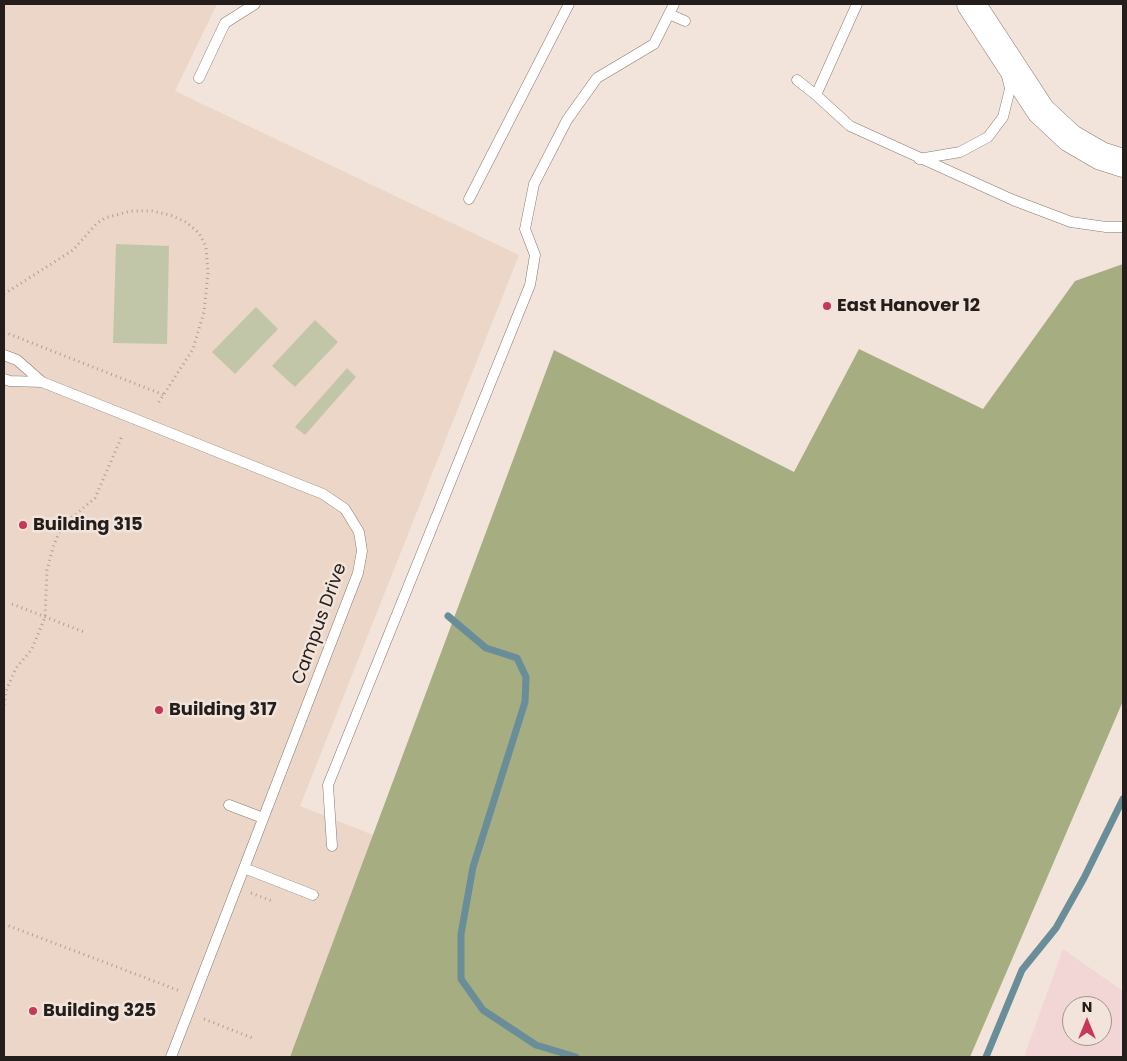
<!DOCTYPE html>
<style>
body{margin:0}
#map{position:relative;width:1127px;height:1061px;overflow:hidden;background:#f2e4da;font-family:Poppins,sans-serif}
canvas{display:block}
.frame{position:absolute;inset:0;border:5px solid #231e1b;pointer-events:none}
.north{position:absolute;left:1062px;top:996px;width:50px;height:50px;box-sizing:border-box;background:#f2e4da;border:1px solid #9f958e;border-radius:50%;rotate:0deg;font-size:14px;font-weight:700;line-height:20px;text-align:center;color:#231e1b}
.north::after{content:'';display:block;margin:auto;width:18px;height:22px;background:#c73757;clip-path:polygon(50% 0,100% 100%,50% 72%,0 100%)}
</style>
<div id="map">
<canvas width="1127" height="1061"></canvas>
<div class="frame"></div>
<div class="north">N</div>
</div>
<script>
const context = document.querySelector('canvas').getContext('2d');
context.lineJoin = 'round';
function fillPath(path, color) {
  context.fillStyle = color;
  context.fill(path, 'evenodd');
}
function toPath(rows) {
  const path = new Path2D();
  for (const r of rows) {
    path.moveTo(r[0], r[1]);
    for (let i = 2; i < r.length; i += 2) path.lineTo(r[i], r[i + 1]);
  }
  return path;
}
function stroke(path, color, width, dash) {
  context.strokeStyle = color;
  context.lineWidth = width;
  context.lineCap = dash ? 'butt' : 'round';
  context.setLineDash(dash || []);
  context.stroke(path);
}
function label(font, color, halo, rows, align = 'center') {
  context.font = font + ' Poppins,sans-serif';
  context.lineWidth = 5;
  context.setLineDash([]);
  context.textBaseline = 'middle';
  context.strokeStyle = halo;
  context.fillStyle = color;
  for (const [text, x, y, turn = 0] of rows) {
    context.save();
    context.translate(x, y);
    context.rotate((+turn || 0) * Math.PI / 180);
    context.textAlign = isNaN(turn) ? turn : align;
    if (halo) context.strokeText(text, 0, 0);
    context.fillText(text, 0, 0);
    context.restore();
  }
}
fillPath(toPath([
 [4,4,217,4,175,91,519,255,300,806,932,1057,4,1057]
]), '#ecd6c8');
fillPath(toPath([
 [1063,949,1123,991,1123,1057,1024,1057],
 [1072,1006,1102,1006,1102,1036,1072,1036]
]), '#f1d6d5');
fillPath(toPath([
 [116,244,169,246,167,344,113,343],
 [256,307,278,329,235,374,212,352],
 [315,320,338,342,295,387,272,366],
 [347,368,356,377,305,435,295,427]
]), '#c1c6a9');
fillPath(toPath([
 [1123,264,1123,701,970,1057,290,1057,554,350,794,472,859,349,983,409,1075,281]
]), '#a6ae81');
stroke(toPath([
 [448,616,486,648,517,658,526,677,525,702,473,867,461,934,461,979,483,1010,536,1045,576,1057],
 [986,1057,1022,970,1056,928,1084,878,1123,799]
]), '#698d99', 7);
const service = toPath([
 [857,4,816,95,850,126,1013,200,1071,222,1106,227,1123,227],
 [669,14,685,21],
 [199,78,225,23,255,4],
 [797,80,816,95],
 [919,159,960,152,988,137,1003,117,1010,89,1007,76],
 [469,199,569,4],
 [4,355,17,360,42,382],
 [4,379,10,381,42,382,323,494,345,509,359,532,362,551,358,573,171,1057],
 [229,805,263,818],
 [332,846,328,785,530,285,535,255,525,229,534,184,567,120,597,78,654,44,674,4],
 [244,868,313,895]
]);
const primary = toPath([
 [971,4,1041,111,1070,138,1101,156,1123,163]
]);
stroke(service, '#867971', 11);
stroke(primary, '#867971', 29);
stroke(toPath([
 [4,294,73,250,97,223,105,218,131,211,152,211,170,215,186,222,199,233,206,247,208,273,204,312,193,349,157,405],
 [4,332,164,395],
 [12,604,84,632],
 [4,705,6,691,16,668,32,649,45,617,47,570,54,544,63,525,95,498,122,436],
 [251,893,272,901],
 [4,924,180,991],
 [204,1019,255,1039]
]), '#aba098', 3, [1, 4]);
stroke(service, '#fff', 10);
stroke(primary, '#fff', 28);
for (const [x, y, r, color] of [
 [827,306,5,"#c73757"],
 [23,525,5,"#c73757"],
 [159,710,5,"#c73757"],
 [33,1011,5,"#c73757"]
]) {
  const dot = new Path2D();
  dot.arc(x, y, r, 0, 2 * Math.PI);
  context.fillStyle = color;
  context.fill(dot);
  stroke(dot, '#f2e4da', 2);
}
label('bold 18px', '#231e1b', '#f2e4da', [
 ["East Hanover 12",837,306],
 ["Building 315",33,525],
 ["Building 317",169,710],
 ["Building 325",43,1011]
], 'left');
label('18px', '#231e1b', '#f2e4da', [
 ["Campus Drive",320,624,-70]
]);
</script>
